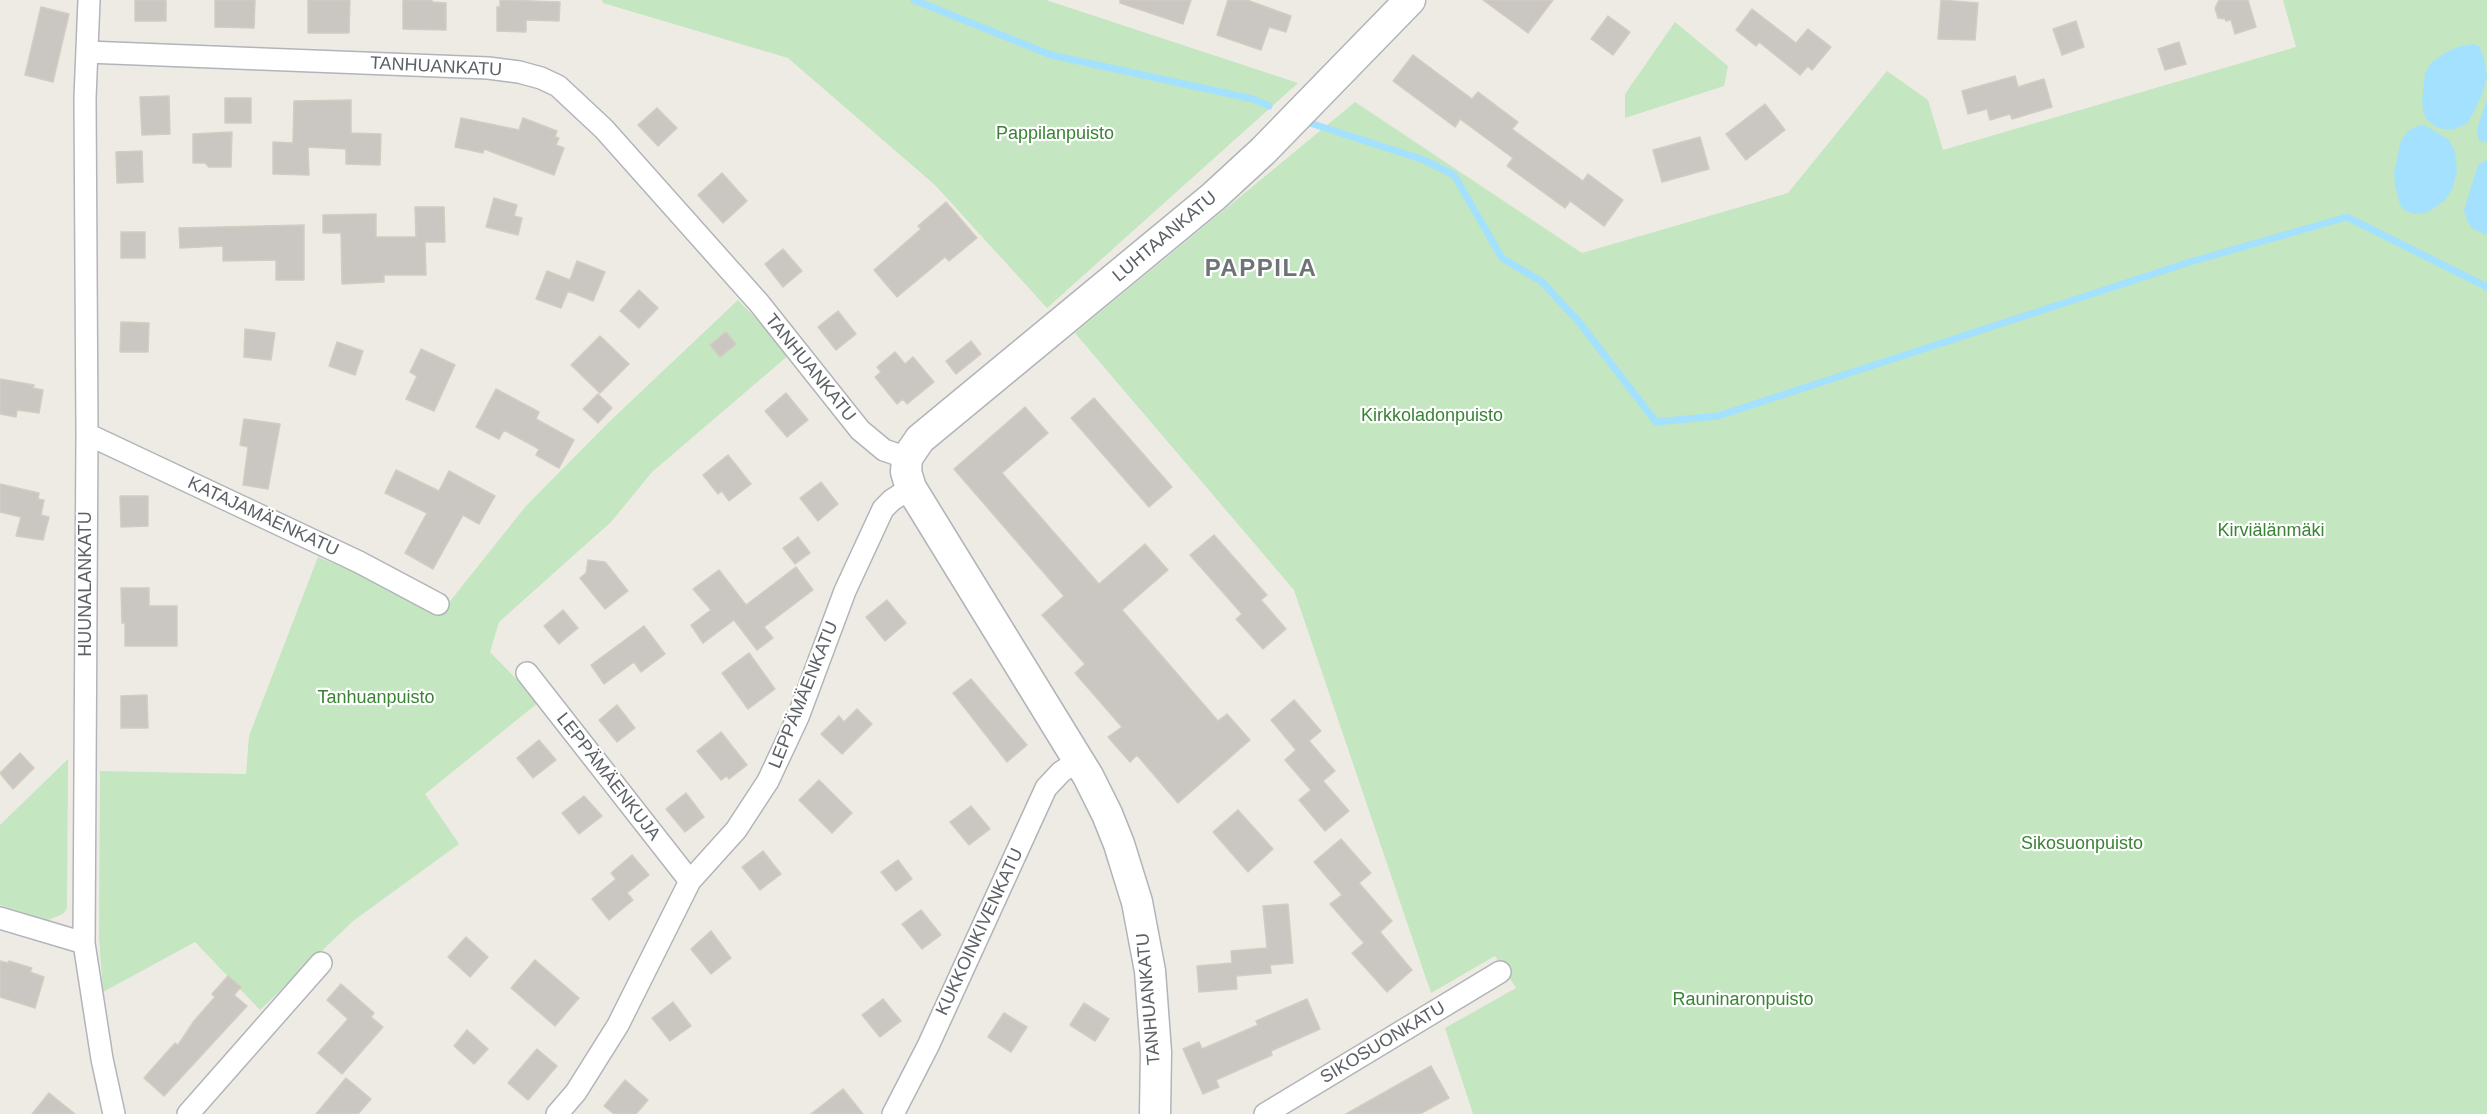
<!DOCTYPE html>
<meta charset="utf-8">
<style>
body{margin:0}
canvas{display:block;background:#eeebe4}
</style>
<canvas width="2487" height="1114"></canvas>
<script>
const context = document.querySelector('canvas').getContext('2d');
context.lineJoin = 'round';
function fillPath(path, color) {
  context.fillStyle = color;
  context.fill(path, 'evenodd');
}
function toPath(rows) {
  const path = new Path2D();
  for (const r of rows) {
    path.moveTo(r[0], r[1]);
    for (let i = 2; i < r.length; i += 2) path.lineTo(r[i], r[i + 1]);
  }
  return path;
}
function stroke(path, color, width, dash) {
  context.strokeStyle = color;
  context.lineWidth = width;
  context.lineCap = dash ? 'butt' : 'round';
  context.setLineDash(dash || []);
  context.stroke(path);
}
function label(font, color, halo, rows, align = 'center') {
  context.font = font + ' Helvetica,sans-serif';
  context.lineWidth = 4.5;
  context.setLineDash([]);
  context.textBaseline = 'middle';
  context.strokeStyle = halo;
  context.fillStyle = color;
  for (const [text, x, y, turn = 0] of rows) {
    context.save();
    context.translate(x, y);
    context.rotate((+turn || 0) * Math.PI / 180);
    context.textAlign = isNaN(turn) ? turn : align;
    if (halo) context.strokeText(text, 0, 0);
    context.fillText(text, 0, 0);
    context.restore();
  }
}
fillPath(toPath([
 [602,0,1046,0,1298,83,1047,308,935,185,788,58,603,3],
 [2283,0,2487,0,2487,1114,1473,1114,1445,1028,1516,988,1495,956,1431,993,1294,590,1075,333,1355,102,1582,253,1788,193,1887,71,1928,100,1943,150,2296,47],
 [1675,22,1728,66,1724,86,1625,118,1625,94],
 [738,300,790,354,652,472,611,522,499,622,490,652,539,702,425,794,459,844,353,921,260,1010,195,942,103,992,99,937,100,771,246,774,249,736,318,557,405,594,439,615,526,506,609,422],
 [68,759,67,908,63,914,48,920,0,905,0,825]
]), '#c4e6c0');
fillPath(toPath([
 [2473,44,2479,46,2484,58,2487,76,2482,95,2468,123,2452,130,2438,128,2427,120,2424,114,2422,102,2425,73,2432,62,2445,53,2457,47],
 [2487,99,2487,141,2483,142,2479,141,2477,129],
 [2420,125,2426,126,2449,140,2455,152,2457,171,2452,190,2444,201,2428,212,2414,214,2404,210,2400,205,2395,185,2394,173,2401,140,2408,131],
 [2487,160,2487,235,2473,229,2468,223,2464,210,2478,165]
]), '#a3e1ff');
stroke(toPath([
 [914,0,1051,55,1253,99,1269,106],
 [1310,123,1424,160,1454,175,1502,258,1542,282,1579,322,1656,422,1718,416,2187,263,2347,217,2487,287]
]), '#a3e1ff', 7);
const building = toPath([
 [135,0,166,0,166,21,135,21,135,0],
 [215,0,255,0,254,28,215,27,215,0],
 [308,0,350,0,349,33,308,33,308,0],
 [403,0,432,0,432,2,446,3,446,30,403,29,403,0],
 [500,0,560,2,559,21,526,20,526,32,497,31,497,7,500,7,500,0],
 [1120,0,1191,0,1183,24,1120,3,1120,0],
 [1228,0,1247,0,1291,16,1286,32,1269,27,1261,50,1217,35,1228,0],
 [1483,0,1553,0,1528,33,1483,0],
 [1941,0,1978,3,1975,40,1938,39,1941,0],
 [2219,0,2248,0,2256,27,2235,34,2231,20,2226,21,2225,19,2218,18,2215,8,2219,0],
 [41,7,69,14,53,82,25,75,41,7],
 [1752,9,1796,43,1808,29,1831,47,1812,70,1808,66,1800,75,1759,42,1756,46,1736,30,1752,9],
 [1608,16,1630,32,1613,55,1591,39,1608,16],
 [2076,21,2084,47,2062,55,2053,29,2076,21],
 [2179,42,2186,64,2165,70,2158,49,2179,42],
 [1413,55,1472,99,1478,92,1518,122,1512,129,1583,181,1588,174,1623,200,1604,226,1570,201,1565,208,1507,166,1513,158,1460,119,1455,127,1393,81,1413,55],
 [2015,76,2018,87,2044,79,2052,107,2012,119,2010,114,1990,120,1987,109,1968,114,1962,91,2015,76],
 [169,96,170,134,142,135,140,97,169,96],
 [225,98,251,98,251,123,225,123,225,98],
 [351,100,351,133,381,134,380,165,346,164,346,149,308,147,309,175,273,174,273,142,293,143,294,101,351,100],
 [1765,104,1785,130,1746,160,1726,134,1765,104],
 [657,108,677,128,658,146,638,125,657,108],
 [461,118,519,130,523,118,557,131,555,137,559,138,556,145,564,148,554,175,484,149,483,153,455,147,461,118],
 [232,132,231,167,209,167,205,163,193,163,193,134,232,132],
 [1700,137,1709,169,1662,182,1653,150,1700,137],
 [142,151,143,182,117,183,116,152,142,151],
 [722,173,747,201,723,223,698,195,722,173],
 [494,198,517,205,514,216,522,218,518,235,486,227,494,198],
 [946,202,977,238,949,261,945,257,897,297,874,270,921,229,918,226,946,202],
 [415,207,444,207,445,242,425,242,426,275,384,275,384,282,342,284,341,233,323,233,323,215,376,214,376,237,416,237,415,207],
 [304,225,304,280,276,280,276,260,223,261,223,246,180,248,179,228,304,225],
 [121,232,145,232,145,258,121,258,121,232],
 [783,249,802,271,783,287,765,264,783,249],
 [577,261,605,272,593,301,568,291,561,308,536,299,547,271,570,280,577,261],
 [639,290,658,308,639,328,620,311,639,290],
 [838,311,856,334,836,350,818,327,838,311],
 [121,322,149,323,148,352,120,352,121,322],
 [245,329,275,333,271,360,244,357,245,329],
 [726,332,736,344,720,357,710,345,726,332],
 [600,336,629,364,600,393,571,365,600,336],
 [971,341,981,354,956,374,946,361,971,341],
 [337,342,363,351,355,375,329,366,337,342],
 [421,349,455,365,434,411,406,399,417,376,410,372,421,349],
 [895,352,905,364,913,357,934,382,907,404,903,399,897,404,875,377,881,372,877,367,895,352],
 [0,379,34,385,33,388,43,390,39,413,17,410,16,417,0,414,0,379],
 [496,389,539,412,536,419,574,440,559,468,536,455,539,449,504,430,499,439,476,427,496,389],
 [786,393,808,420,787,437,765,411,786,393],
 [598,394,612,408,598,423,583,409,598,394],
 [1094,398,1172,487,1149,507,1071,418,1094,398],
 [1025,407,1048,433,1002,473,1099,584,1145,544,1168,570,1122,610,1218,721,1227,714,1250,740,1178,803,1137,755,1130,762,1108,737,1122,727,1075,673,1085,664,1042,615,1064,596,954,469,1025,407],
 [244,419,280,424,268,489,243,485,248,447,240,445,244,419],
 [728,455,751,484,729,501,722,491,718,494,703,475,728,455],
 [396,470,439,491,449,471,495,496,479,524,463,515,433,569,405,553,427,513,385,493,396,470],
 [821,482,838,504,818,521,800,498,821,482],
 [0,484,39,493,38,499,44,500,41,515,49,517,43,540,16,536,21,517,0,512,0,484],
 [120,496,148,496,148,526,121,527,120,496],
 [1214,535,1267,595,1261,600,1286,629,1263,649,1236,619,1242,614,1190,555,1214,535],
 [798,537,810,553,795,564,783,548,798,537],
 [588,560,605,562,628,591,605,609,580,578,586,573,588,560],
 [796,567,813,590,764,627,773,638,757,650,734,620,703,643,691,625,711,610,693,589,719,570,746,605,796,567],
 [121,588,149,588,149,606,177,606,177,646,125,646,125,623,122,623,121,588],
 [887,600,906,623,885,641,866,617,887,600],
 [563,610,578,628,559,644,544,626,563,610],
 [644,626,665,654,641,672,634,662,604,684,591,665,644,626],
 [749,653,775,689,748,709,722,673,749,653],
 [971,679,1027,745,1007,762,953,693,971,679],
 [147,695,148,728,121,728,121,696,147,695],
 [1294,700,1321,731,1309,741,1335,771,1323,781,1349,811,1325,831,1299,800,1311,790,1285,760,1296,750,1271,720,1294,700],
 [617,705,635,728,617,742,599,720,617,705],
 [857,709,872,724,842,754,821,734,839,716,844,722,857,709],
 [721,732,747,765,729,779,727,776,721,780,697,751,721,732],
 [539,740,556,760,533,778,517,758,539,740],
 [20,753,34,768,13,789,0,773,20,753],
 [819,780,852,813,832,833,799,800,819,780],
 [686,793,704,817,685,832,666,809,686,793],
 [584,796,602,816,579,834,562,813,584,796],
 [971,806,990,829,969,845,950,822,971,806],
 [1238,810,1273,849,1248,872,1213,832,1238,810],
 [1341,839,1371,873,1359,883,1392,921,1380,932,1412,970,1387,992,1352,953,1364,943,1330,904,1342,895,1314,862,1341,839],
 [763,851,781,874,760,890,742,867,763,851],
 [632,855,649,875,627,893,633,900,609,920,592,899,616,879,611,873,632,855],
 [898,860,912,879,896,891,881,872,898,860],
 [1288,904,1293,963,1270,965,1271,973,1236,976,1237,989,1199,992,1197,966,1232,963,1231,951,1267,948,1263,906,1288,904],
 [921,910,941,935,922,949,902,924,921,910],
 [711,931,731,958,711,974,691,949,711,931],
 [466,937,488,957,470,977,448,957,466,937],
 [535,960,579,998,555,1026,511,988,535,960],
 [0,961,8,963,9,961,32,968,30,972,44,977,35,1008,0,997,0,961],
 [228,976,241,987,234,995,247,1006,164,1096,144,1078,175,1043,178,1045,194,1021,215,997,212,994,228,976],
 [341,984,374,1013,371,1017,383,1027,342,1074,318,1053,348,1019,327,1000,341,984],
 [883,999,901,1021,880,1037,862,1015,883,999],
 [1307,999,1320,1029,1271,1051,1272,1055,1216,1080,1219,1087,1203,1094,1183,1049,1199,1042,1202,1049,1258,1025,1256,1021,1307,999],
 [673,1002,691,1026,670,1041,652,1018,673,1002],
 [1084,1003,1109,1019,1095,1041,1070,1025,1084,1003],
 [1004,1013,1027,1027,1011,1052,988,1037,1004,1013],
 [467,1030,488,1049,474,1064,454,1046,467,1030],
 [537,1049,557,1066,528,1100,508,1083,537,1049],
 [1431,1066,1449,1098,1420,1114,1346,1114,1431,1066],
 [346,1078,371,1099,358,1114,316,1114,346,1078],
 [625,1080,648,1100,636,1114,614,1114,604,1106,625,1080],
 [843,1089,863,1114,811,1114,843,1089],
 [49,1093,75,1114,32,1114,49,1093]
]);
fillPath(building, '#cac6c1');
stroke(building, '#d3ccc2', 1.5);
const street = toPath([
 [89,0,85,98,87,434,84,943,102,1059,114,1114],
 [87,52,488,68,519,72,541,78,558,86,604,129,759,303,860,430,884,450,907,458],
 [87,434,359,562,438,604],
 [527,673,690,881],
 [0,918,84,943],
 [188,1114,321,963],
 [557,1114,576,1092,618,1025,690,881,736,830,768,781,798,717,845,591,883,509,892,500,911,488],
 [893,1114,928,1046,1046,788,1061,772,1078,761],
 [1265,1114,1500,972]
]);
const secondary = toPath([
 [1155,1114,1156,1052,1150,971,1137,902,1119,844,1107,814,1088,776,911,488,906,472,907,458,920,439,1213,197,1263,151,1410,0]
]);
stroke(street, '#b1b5b9', 24);
stroke(secondary, '#b0b5b9', 33);
stroke(street, '#fff', 21);
stroke(secondary, '#fff', 30);
label('18px', '#5c6165', '#fff', [
 ["TANHUANKATU",436,67,3],
 ["LUHTAANKATU",1165,237,-40],
 ["TANHUANKATU",810,368,51],
 ["KATAJAMÄENKATU",263,517,25],
 ["HUUNALANKATU",86,584,-90],
 ["LEPPÄMÄENKATU",804,695,-68],
 ["LEPPÄMÄENKUJA",608,777,52],
 ["KUKKOINKIVENKATU",980,932,-65],
 ["TANHUANKATU",1149,999,-95],
 ["SIKOSUONKATU",1383,1043,-31]
]);
label('18px', '#398334', '#fff', [
 ["Pappilanpuisto",1055,134],
 ["Kirkkoladonpuisto",1432,416],
 ["Kirviälänmäki",2271,531],
 ["Tanhuanpuisto",376,698],
 ["Sikosuonpuisto",2082,844],
 ["Rauninaronpuisto",1743,1000]
]);
context.letterSpacing = '1.5px';
label('bold 24px', '#6d7377', '#fff', [
 ["PAPPILA",1261,269]
]);
context.letterSpacing = '0px';
</script>
